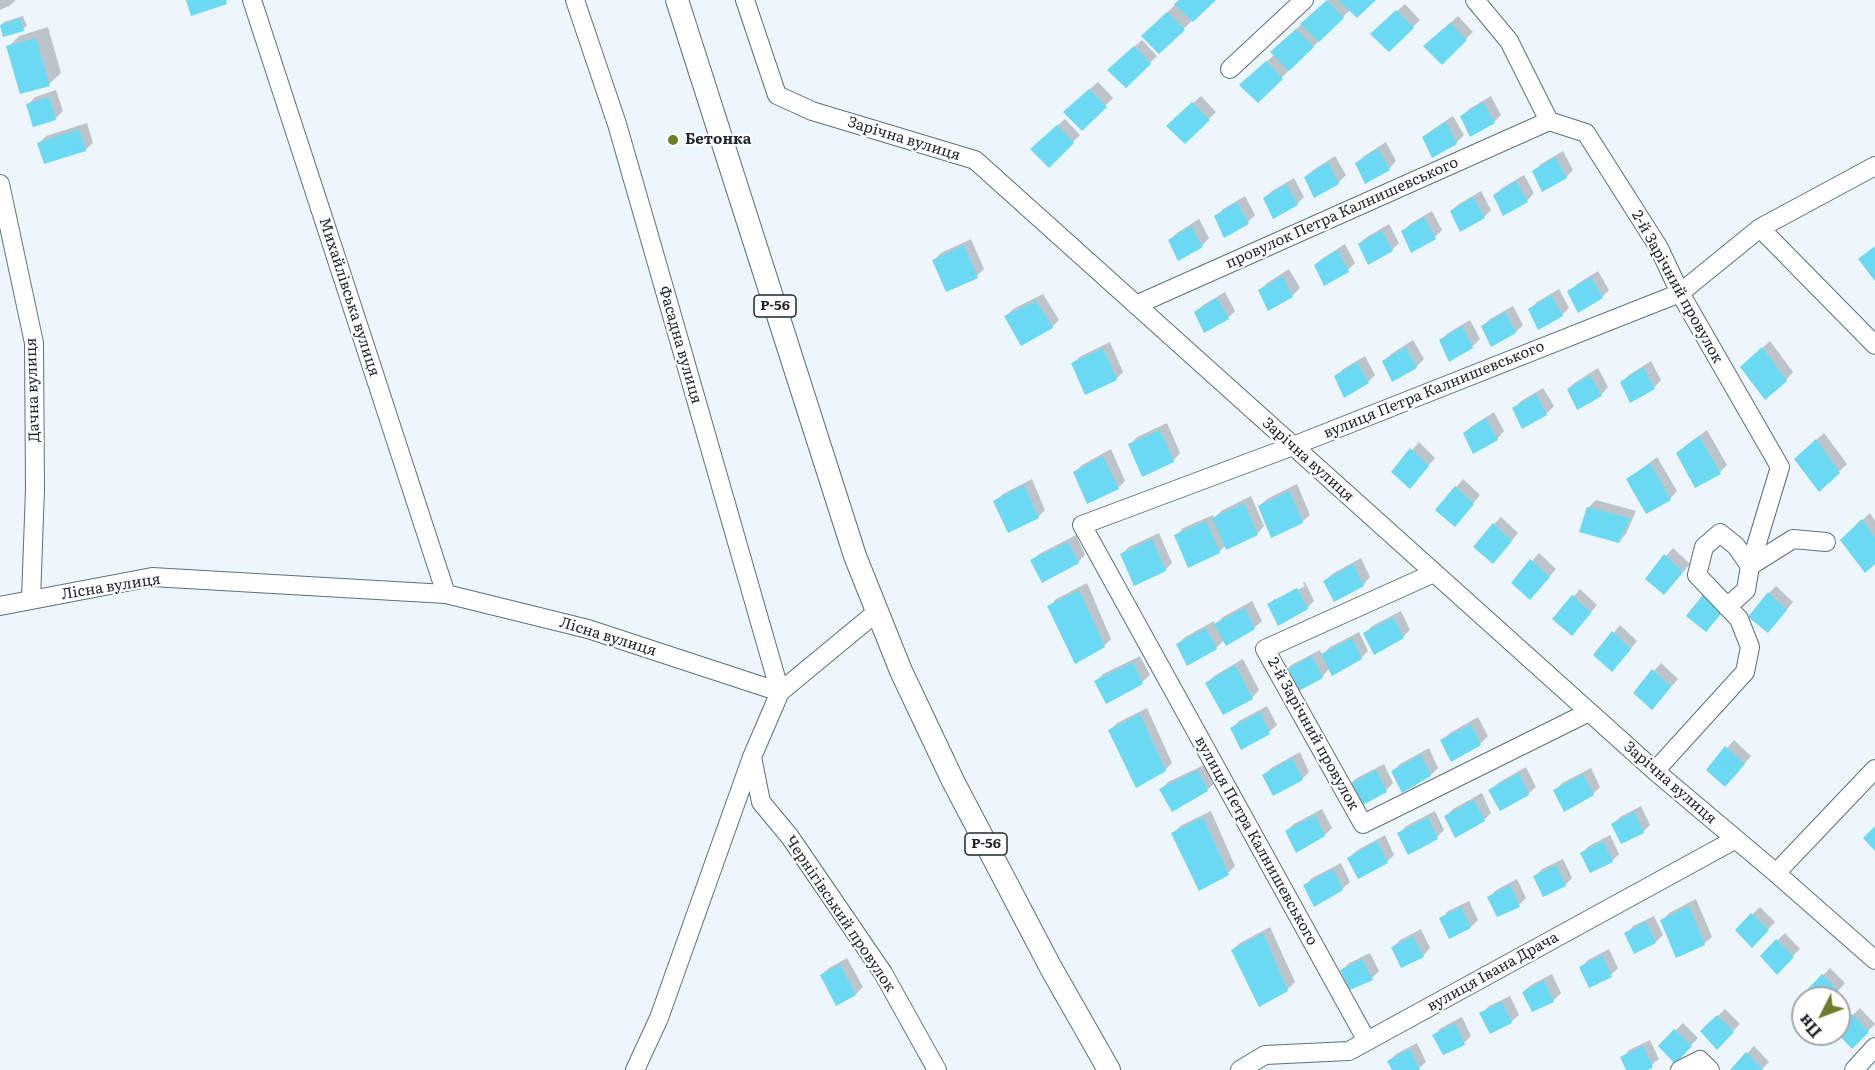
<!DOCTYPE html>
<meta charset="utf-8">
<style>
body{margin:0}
#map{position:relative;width:1875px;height:1070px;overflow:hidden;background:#edf6fc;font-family:Literata,serif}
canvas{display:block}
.north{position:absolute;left:1791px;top:986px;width:60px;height:60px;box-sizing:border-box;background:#fff;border:2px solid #a5a8ab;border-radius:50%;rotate:228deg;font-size:16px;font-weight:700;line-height:24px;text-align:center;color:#1e262c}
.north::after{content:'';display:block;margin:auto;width:21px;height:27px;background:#6c7c2b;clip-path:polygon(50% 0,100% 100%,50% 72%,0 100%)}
</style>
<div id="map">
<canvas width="1875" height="1070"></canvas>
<div class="north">Пн</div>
</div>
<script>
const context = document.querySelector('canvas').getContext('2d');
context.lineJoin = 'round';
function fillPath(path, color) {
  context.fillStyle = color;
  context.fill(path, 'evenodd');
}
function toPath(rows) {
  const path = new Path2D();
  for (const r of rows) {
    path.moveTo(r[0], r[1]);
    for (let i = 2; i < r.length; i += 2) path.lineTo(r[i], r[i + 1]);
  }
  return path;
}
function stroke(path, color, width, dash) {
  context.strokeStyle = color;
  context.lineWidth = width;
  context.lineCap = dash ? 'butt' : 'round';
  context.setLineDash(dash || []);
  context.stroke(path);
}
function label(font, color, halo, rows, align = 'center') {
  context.font = font + ' Literata,serif';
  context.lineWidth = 4.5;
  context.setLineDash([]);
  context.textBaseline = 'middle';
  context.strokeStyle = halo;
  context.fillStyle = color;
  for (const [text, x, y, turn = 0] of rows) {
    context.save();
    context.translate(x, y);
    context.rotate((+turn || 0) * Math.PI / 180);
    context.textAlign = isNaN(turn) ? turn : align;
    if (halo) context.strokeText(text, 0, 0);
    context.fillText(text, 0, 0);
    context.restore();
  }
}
fillPath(toPath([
 [0,0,16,0,9,6,0,10],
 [1180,0,1214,0,1159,52,1150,29],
 [1328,0,1374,0,1350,10,1258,101,1248,78,1274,55,1279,45],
 [1405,4,1420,20,1389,50,1379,27],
 [23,16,27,26,23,29,1,25,4,22],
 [1458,16,1473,32,1442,63,1433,39],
 [48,27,61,73,49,84,8,47,19,36],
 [1142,40,1157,56,1126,86,1116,63],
 [1098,82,1113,98,1082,129,1072,105],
 [56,90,63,111,56,118,34,125,28,105,35,97],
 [1201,96,1216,112,1185,142,1175,119],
 [1491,96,1501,115,1494,122,1462,116,1469,109],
 [1453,116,1464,135,1456,143,1433,156,1424,137,1432,130],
 [1065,119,1080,135,1049,165,1039,142],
 [87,123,93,143,85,150,39,143,46,136],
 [1386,142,1396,161,1389,169,1357,163,1364,156],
 [1563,151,1573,170,1566,177,1534,171,1541,164],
 [1335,156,1346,175,1338,183,1315,196,1306,177,1313,170],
 [1524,175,1534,193,1527,201,1495,195,1502,188],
 [1294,178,1304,197,1297,204,1264,198,1272,191],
 [1481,191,1491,210,1484,217,1451,211,1459,204],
 [1245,196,1255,215,1248,222,1225,236,1216,217,1223,209],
 [1432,211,1442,230,1435,237,1403,232,1410,224],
 [1199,219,1209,238,1202,246,1179,259,1170,240,1177,233],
 [1389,224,1399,243,1392,250,1359,244,1367,237],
 [971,239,984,269,977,276,934,260,941,253],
 [1345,244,1355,263,1348,270,1315,265,1323,258],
 [1289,269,1300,288,1292,296,1269,309,1260,290,1267,283],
 [1598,271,1609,290,1602,297,1569,292,1577,284],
 [1559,289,1569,308,1562,315,1530,309,1537,302],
 [1225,292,1235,311,1228,318,1195,312,1203,305],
 [1043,294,1059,320,1052,327,1006,316,1013,309],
 [1513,306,1523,325,1516,332,1492,345,1483,326,1490,319],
 [1470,320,1480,339,1472,347,1449,360,1440,341,1448,333],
 [1413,340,1424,359,1416,367,1393,380,1384,361,1391,354],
 [1770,341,1793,372,1786,380,1742,367],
 [1110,342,1123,372,1116,379,1073,363,1081,356],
 [1365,356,1375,375,1368,382,1336,377,1343,369],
 [1651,361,1661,380,1654,388,1622,382,1629,375],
 [1598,368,1608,387,1601,395,1568,389,1576,382],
 [1543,388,1554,406,1546,414,1523,427,1514,408,1521,401],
 [1494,412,1504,431,1497,439,1465,433,1472,426],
 [1167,423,1180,453,1173,461,1130,445,1137,437],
 [1707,430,1727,465,1720,472,1685,446],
 [1824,433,1847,464,1819,490,1796,459],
 [1419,442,1435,458,1417,479,1393,472],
 [1111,449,1125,481,1118,488,1075,472,1082,465],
 [1657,457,1677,491,1670,499,1628,480],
 [1032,479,1045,510,1038,517,995,501,1003,494],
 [1463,479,1480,495,1462,517,1437,510],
 [1297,484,1310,515,1302,522,1259,506,1267,499],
 [1251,496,1264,526,1257,534,1226,545,1219,552,1176,536,1183,528,1213,515,1214,518,1221,511],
 [1596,500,1636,511,1626,534,1619,541,1581,531,1589,507],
 [1870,513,1875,521,1875,562,1842,540],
 [1501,517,1518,533,1500,555,1494,524],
 [1159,533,1172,563,1165,570,1122,554,1129,547],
 [1076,535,1085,555,1078,562,1031,561,1039,554],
 [1673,548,1690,564,1671,586,1647,578],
 [1539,553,1556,569,1537,591,1513,583],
 [1361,558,1370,577,1363,585,1325,581,1332,574],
 [1305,582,1314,601,1307,608,1269,605,1275,598,1275,602,1305,586,1303,583,1275,598],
 [1087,583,1111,639,1104,646,1049,607,1056,599],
 [1776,586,1793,602,1775,624,1769,593],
 [1580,589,1597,605,1579,627,1555,619],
 [1252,601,1262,621,1254,628,1224,640,1216,648,1178,644,1185,637,1214,621,1215,625,1223,617],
 [1401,611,1410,630,1403,637,1365,634,1372,626],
 [1620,625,1637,641,1619,663,1595,655],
 [1359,632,1368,651,1361,658,1330,668,1322,677,1284,673,1291,665,1320,650,1322,655,1330,647],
 [1140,656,1150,675,1142,682,1107,702,1096,681,1103,674],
 [1243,659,1259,690,1252,698,1207,683,1214,676],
 [1661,663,1678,679,1659,701,1635,693],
 [1267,706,1277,725,1269,732,1241,748,1231,729,1239,721],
 [1147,708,1172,763,1165,770,1110,730,1117,723],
 [1478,717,1488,736,1480,744,1442,740,1450,733],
 [1734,740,1751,756,1733,778,1708,770],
 [1429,748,1438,768,1431,775,1402,791,1393,771,1400,764],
 [1300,752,1309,772,1302,779,1264,775,1271,768],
 [1206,764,1215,783,1207,790,1161,789,1168,782],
 [1384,764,1393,783,1386,790,1348,787,1355,779],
 [1526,767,1536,787,1528,794,1490,790,1498,783],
 [1591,768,1600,787,1593,794,1555,791,1562,783],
 [1482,793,1491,813,1484,820,1446,816,1453,809],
 [1641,806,1650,825,1643,832,1613,824,1620,817],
 [1322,809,1332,828,1325,835,1286,831,1294,824],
 [1211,811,1235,866,1228,873,1173,834,1180,826],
 [1435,811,1444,830,1437,837,1399,834,1406,826],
 [1385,835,1394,855,1387,862,1349,858,1356,851],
 [1610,835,1619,854,1612,861,1582,853,1589,846],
 [1563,859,1572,878,1565,885,1535,877,1542,869],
 [1341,863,1350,882,1342,889,1305,886,1312,878],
 [1517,879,1526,898,1519,905,1489,897,1496,890],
 [1696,899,1712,937,1704,944,1662,921,1669,913],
 [1469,901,1478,920,1471,927,1450,937,1441,919,1448,911],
 [1760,907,1775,922,1752,946,1737,930],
 [1654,916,1663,935,1656,942,1635,952,1626,934,1633,926],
 [1270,927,1295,982,1287,990,1232,950,1240,943],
 [1421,929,1430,948,1423,956,1393,947,1400,940],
 [1785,933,1800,949,1777,972,1762,956],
 [1609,949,1618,968,1611,975,1581,967,1588,960],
 [1370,953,1379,971,1372,978,1342,970,1349,963],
 [847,958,863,987,856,994,837,1004,821,975,829,968],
 [1830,968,1845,983,1832,998,1814,998,1808,991],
 [1552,974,1561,993,1554,1000,1532,1010,1523,992,1531,985],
 [1510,996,1519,1015,1511,1022,1481,1014,1489,1006],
 [1860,1008,1875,1024,1852,1047,1839,1032,1839,1029],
 [1725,1009,1740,1024,1717,1048,1702,1032],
 [1462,1017,1471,1036,1464,1043,1434,1035,1441,1028],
 [1683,1023,1698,1038,1675,1062,1660,1046],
 [1650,1040,1659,1059,1645,1070,1628,1070,1622,1058,1629,1050],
 [1417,1043,1426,1062,1417,1070,1394,1070,1389,1061,1396,1054],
 [1754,1046,1769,1062,1761,1070,1732,1070]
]), '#0003');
fillPath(toPath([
 [186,0,226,0,227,4,191,16],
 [1179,0,1216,0,1193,22,1174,4],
 [1327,0,1344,18,1319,42,1300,24],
 [1338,0,1376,0,1357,18],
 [1396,10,1414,28,1389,52,1370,34],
 [1167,12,1185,30,1159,54,1141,36],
 [20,18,24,31,3,37,0,25],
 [1450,23,1467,40,1442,65,1423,46],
 [1296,29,1314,47,1289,71,1270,52],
 [36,38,50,86,20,94,6,46],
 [1134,46,1151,64,1126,88,1107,70],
 [1266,61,1283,79,1258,103,1239,85],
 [1089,89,1107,107,1082,131,1063,112],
 [49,97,56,120,33,127,26,104],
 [1192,102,1210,120,1185,144,1166,126],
 [1483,102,1495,123,1470,137,1460,116],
 [1446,122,1457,144,1432,158,1422,137],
 [1057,125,1074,143,1049,168,1030,149],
 [79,129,86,151,44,164,37,143],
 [1378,149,1390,170,1365,184,1355,163],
 [1555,157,1567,178,1542,192,1532,171],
 [1328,162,1339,184,1314,198,1304,177],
 [1516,181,1528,202,1503,216,1493,195],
 [1286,184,1298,205,1273,219,1263,198],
 [1473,197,1485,218,1460,232,1450,211],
 [1237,202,1249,224,1224,238,1214,216],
 [1424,217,1436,239,1411,253,1401,231],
 [1191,226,1203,247,1178,261,1168,240],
 [1381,230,1393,251,1368,265,1358,244],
 [964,245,978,278,946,292,932,260],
 [1875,246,1875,281,1858,259],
 [1337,250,1349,272,1324,286,1314,265],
 [1282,276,1293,297,1268,311,1258,290],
 [1591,277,1603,298,1578,313,1567,291],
 [1551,295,1563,316,1538,330,1528,309],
 [1217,298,1229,319,1204,333,1194,312],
 [1036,301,1053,328,1021,346,1004,316],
 [1505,312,1516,333,1491,347,1481,326],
 [1462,326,1473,348,1449,362,1439,340],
 [1406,347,1417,368,1392,382,1382,361],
 [1762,347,1787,381,1765,400,1740,367],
 [1103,348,1117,380,1085,395,1071,363],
 [1357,362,1369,383,1344,398,1334,376],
 [1643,367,1655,389,1630,403,1620,382],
 [1590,375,1602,396,1577,410,1567,389],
 [1536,394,1547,415,1522,429,1512,408],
 [1486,418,1498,440,1473,454,1463,433],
 [1160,430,1174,462,1142,477,1128,444],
 [1699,436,1721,474,1695,488,1676,453],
 [1816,439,1840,473,1819,492,1794,459],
 [1410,448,1429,466,1410,489,1391,472],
 [1103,456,1119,489,1087,504,1073,472],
 [1650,463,1671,500,1646,514,1626,479],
 [1024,485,1039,518,1008,533,993,501],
 [1455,486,1474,504,1455,527,1435,510],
 [1289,491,1303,523,1271,538,1258,506],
 [1244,503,1258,535,1226,550,1212,518],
 [1587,507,1630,518,1619,543,1579,532],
 [1862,519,1875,538,1875,564,1865,573,1840,540],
 [1206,521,1220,553,1188,568,1174,535],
 [1493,523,1512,541,1493,564,1473,547],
 [1152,539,1166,571,1134,586,1120,554],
 [1068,542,1079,563,1042,583,1030,560],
 [1664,554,1683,572,1664,595,1645,579],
 [1530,559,1550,577,1530,600,1511,583],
 [1353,564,1364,586,1334,602,1323,581],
 [1297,588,1308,609,1278,626,1267,604],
 [1079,590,1105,647,1075,664,1047,606],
 [1706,591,1725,609,1706,632,1686,616],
 [1768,592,1787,610,1768,633,1748,617],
 [1572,595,1591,613,1572,636,1552,619],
 [1245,608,1255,629,1226,646,1214,624],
 [1393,617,1404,638,1374,655,1363,633],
 [1206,628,1217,649,1187,666,1176,644],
 [1612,631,1631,649,1612,672,1593,655],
 [1352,638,1362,659,1332,676,1321,654],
 [1312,656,1323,678,1293,694,1282,672],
 [1133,662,1143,684,1106,704,1094,681],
 [1235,665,1253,699,1223,715,1205,683],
 [1652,669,1671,687,1652,710,1633,693],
 [1260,712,1270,734,1241,750,1230,728],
 [1140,714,1166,771,1136,788,1108,730],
 [1471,724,1481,745,1451,762,1440,740],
 [1725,746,1745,764,1725,787,1706,770],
 [1421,755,1431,776,1402,793,1391,771],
 [1292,758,1303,780,1273,796,1262,775],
 [1198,770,1208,791,1172,812,1159,789],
 [1376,770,1387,792,1357,808,1346,786],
 [1519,773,1529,795,1500,811,1488,790],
 [1583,774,1594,795,1564,812,1553,790],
 [1474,800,1485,821,1455,838,1444,816],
 [1634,812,1644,833,1621,844,1611,824],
 [1315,815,1325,836,1296,853,1285,831],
 [1203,817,1229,875,1199,891,1171,833],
 [1428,817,1438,839,1408,855,1397,833],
 [1875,826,1875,851,1863,838],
 [1377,841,1388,863,1358,879,1347,858],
 [1603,841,1613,862,1590,873,1580,853],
 [1556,865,1566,886,1543,897,1533,876],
 [1333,869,1343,890,1314,907,1303,885],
 [1510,885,1520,907,1497,917,1487,897],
 [1689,906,1705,945,1676,958,1660,920],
 [1461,907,1471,928,1449,939,1439,918],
 [1751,913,1769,930,1752,948,1735,930],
 [1646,922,1656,943,1634,954,1624,933],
 [1263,933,1288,991,1259,1007,1231,950],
 [1413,936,1424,957,1401,968,1391,947],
 [1776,939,1794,957,1777,975,1760,956],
 [1602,955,1612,977,1589,988,1579,967],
 [1362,959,1373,980,1350,990,1340,970],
 [840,964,856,995,836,1006,820,975],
 [1822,974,1839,992,1833,998,1812,998,1806,991],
 [1544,980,1554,1002,1532,1012,1522,992],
 [1502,1002,1512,1023,1490,1034,1479,1013],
 [1852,1014,1869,1032,1852,1049,1839,1035,1839,1027],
 [1717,1015,1734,1032,1717,1050,1700,1031],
 [1455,1023,1465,1045,1443,1055,1432,1035],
 [1674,1029,1692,1046,1675,1064,1658,1046],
 [1643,1046,1653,1067,1648,1070,1626,1070,1620,1057],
 [1410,1049,1420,1070,1392,1070,1387,1061],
 [1746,1052,1763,1070,1730,1070]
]), '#6cd9f2');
const minor = toPath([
 [252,0,446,594],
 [575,0,617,124,780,692,878,611],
 [745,0,777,95,812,111,975,160,1655,771,1776,873,1875,960],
 [1475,0,1509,41,1549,121,1586,133,1659,248,1680,293,1780,467,1750,566,1746,590,1727,607],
 [1230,69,1304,0],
 [0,184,34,343,35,489,31,600],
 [1760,228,1875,345],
 [1136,305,1549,121],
 [1434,573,1265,649,1363,824,1589,712],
 [0,606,152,577,446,594,588,629,780,692,752,757,659,1018,635,1070],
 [752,757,761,802,790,837,883,973,937,1070],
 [1655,771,1745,672,1750,647,1739,619,1697,575,1704,547,1720,533,1736,546,1750,566,1793,539,1826,542],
 [1776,873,1875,769],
 [1367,1041,1082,525,1293,446,1680,293,1760,228,1875,166],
 [1240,1070,1265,1055,1349,1051,1736,839],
 [1680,1070,1700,1060,1710,1070],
 [1854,1070,1875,1047]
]);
const major = toPath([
 [677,0,855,556,901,671,953,781,1051,968,1109,1070]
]);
stroke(minor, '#5d717f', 20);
stroke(major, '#5d717f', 24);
stroke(minor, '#fff', 18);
stroke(major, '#fff', 22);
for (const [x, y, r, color] of [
 [673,140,6,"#6c7c2b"]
]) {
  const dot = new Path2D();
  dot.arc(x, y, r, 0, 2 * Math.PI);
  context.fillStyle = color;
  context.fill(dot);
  stroke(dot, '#fff', 2);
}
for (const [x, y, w] of [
 [775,306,42],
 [986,844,42]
]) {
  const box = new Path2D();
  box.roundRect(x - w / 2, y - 11, w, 22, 4.5);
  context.fillStyle = '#fff';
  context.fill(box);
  stroke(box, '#1e262c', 1.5);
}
label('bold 14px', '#1e262c', null, [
 ["Р-56",775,306],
 ["Р-56",986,844]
]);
label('15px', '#1e262c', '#fff', [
 ["Зарічна вулиця",904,139,17],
 ["провулок Петра Калнишевського",1342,213,-24],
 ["2-й Зарічний провулок",1677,287,61],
 ["Михайлівська вулиця",349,297,72],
 ["Фасадна вулиця",680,345,74],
 ["Дачна вулиця",33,390,-92],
 ["вулиця Петра Калнишевського",1434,390,-22],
 ["Зарічна вулиця",1308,460,42],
 ["Лісна вулиця",111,587,-9],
 ["Лісна вулиця",608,637,17],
 ["2-й Зарічний провулок",1313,734,61],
 ["Зарічна вулиця",1670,783,41],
 ["вулиця Петра Калнишевського",1256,841,61],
 ["Чернігівський провулок",840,914,56],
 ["вулиця Івана Драча",1493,972,-29]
]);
label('bold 15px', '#1e262c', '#fff', [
 ["Бетонка",685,140]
], 'left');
</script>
